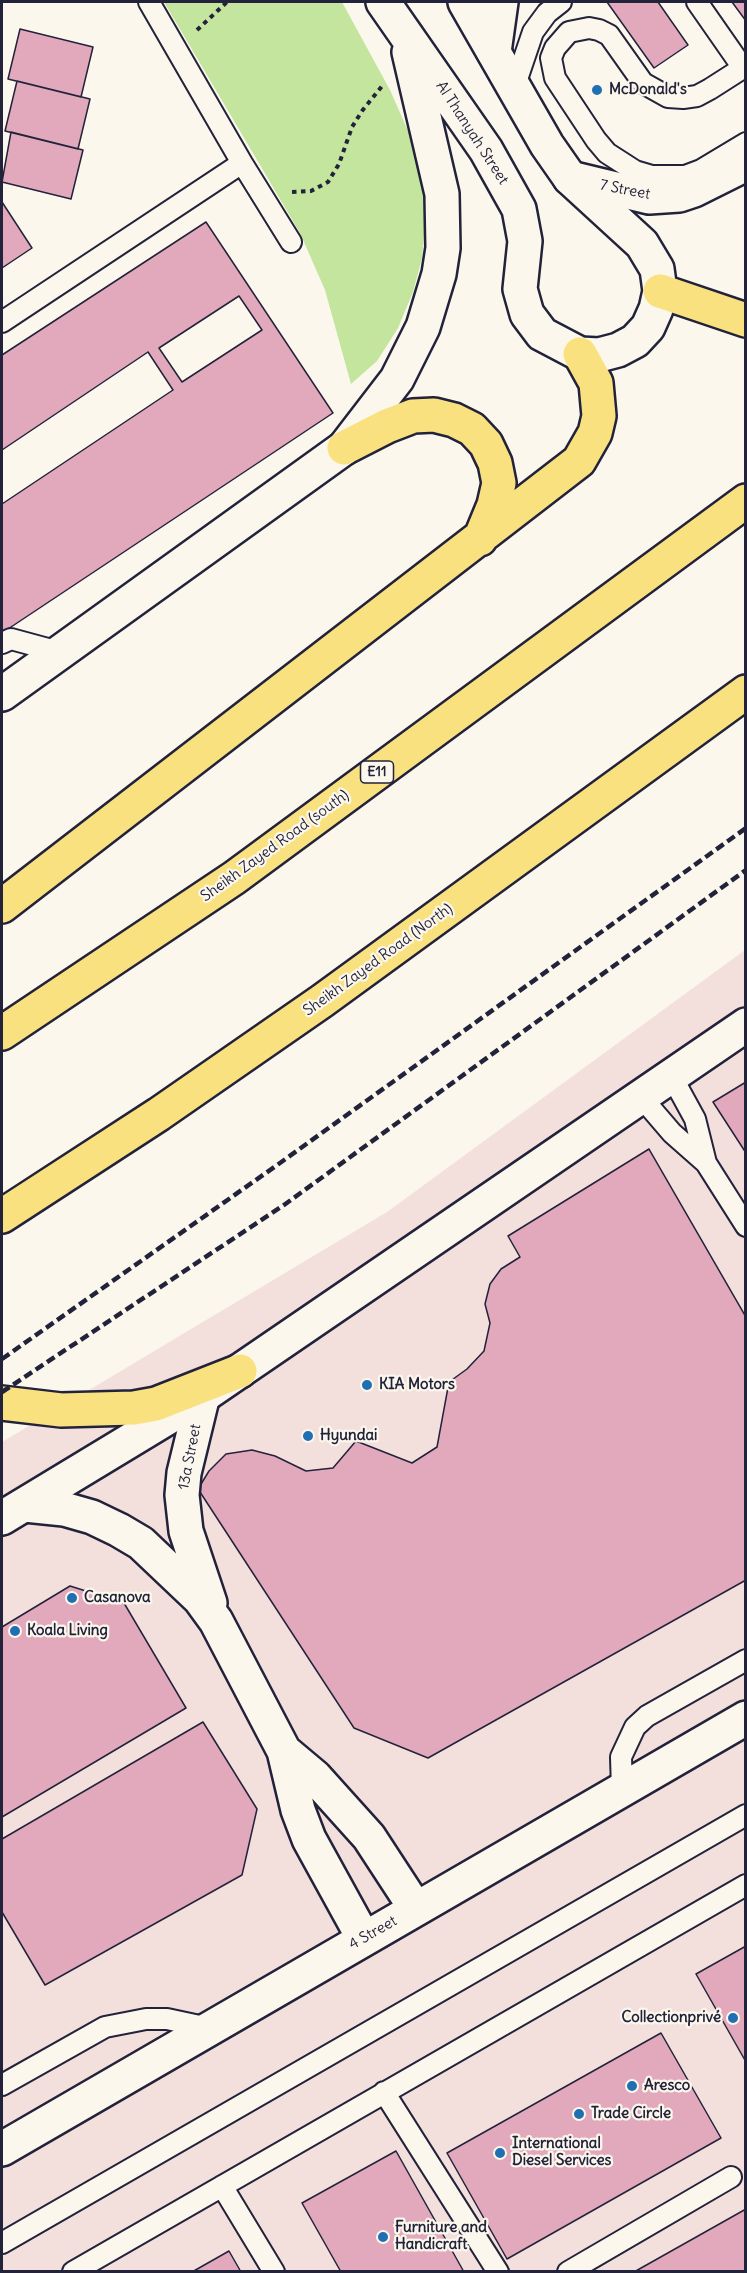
<!DOCTYPE html>
<meta charset="utf-8">
<style>
body{margin:0}
#map{position:relative;width:747px;height:2273px;overflow:hidden;background:#fbf7ec;font-family:Delius,sans-serif}
canvas{display:block}
.frame{position:absolute;inset:0;border:3px solid #22223b;pointer-events:none}
</style>
<div id="map">
<canvas width="747" height="2273"></canvas>
<div class="frame"></div>
</div>
<script>
const context = document.querySelector('canvas').getContext('2d');
context.lineJoin = 'round';
function fillPath(path, color) {
  context.fillStyle = color;
  context.fill(path, 'evenodd');
}
function toPath(rows) {
  const path = new Path2D();
  for (const r of rows) {
    path.moveTo(r[0], r[1]);
    for (let i = 2; i < r.length; i += 2) path.lineTo(r[i], r[i + 1]);
  }
  return path;
}
function stroke(path, color, width, dash) {
  context.strokeStyle = color;
  context.lineWidth = width;
  context.lineCap = dash ? 'butt' : 'round';
  context.setLineDash(dash || []);
  context.stroke(path);
}
function label(font, color, halo, rows, align = 'center') {
  context.font = font + ' Delius,sans-serif';
  context.lineWidth = 4.5;
  context.setLineDash([]);
  context.textBaseline = 'middle';
  context.strokeStyle = halo;
  context.fillStyle = color;
  for (const [text, x, y, turn = 0] of rows) {
    context.save();
    context.translate(x, y);
    context.rotate((+turn || 0) * Math.PI / 180);
    context.textAlign = isNaN(turn) ? turn : align;
    if (halo) context.strokeText(text, 0, 0);
    context.fillText(text, 0, 0);
    context.restore();
  }
}
fillPath(toPath([
 [745,950,745,2271,2,2271,2,1442,387,1212]
]), '#f3e0dd');
fillPath(toPath([
 [164,2,342,2,390,90,412,140,425,183,425,225,422,258,413,292,398,328,377,361,351,384,325,290,300,233]
]), '#c4e59d');
const building = toPath([
 [607,2,658,2,688,45,654,68,607,2],
 [732,2,746,2,746,21,732,2],
 [20,29,93,47,81,97,8,79,20,29],
 [17,81,90,99,78,149,5,131,17,81],
 [11,132,83,150,71,199,2,182,11,132],
 [2,202,32,248,2,268,2,202],
 [206,222,333,413,2,633,2,504,173,390,148,352,2,450,2,355,206,222],
 [239,296,262,330,182,382,159,348,239,296],
 [746,1082,746,1153,713,1102,746,1082],
 [649,1149,746,1317,746,1580,428,1758,354,1728,198,1489,209,1471,226,1454,252,1450,275,1456,306,1471,333,1468,356,1441,412,1463,437,1447,449,1382,467,1369,484,1351,490,1323,485,1304,490,1284,501,1269,520,1257,508,1236,649,1149],
 [70,1586,124,1603,186,1708,2,1817,2,1627,70,1586],
 [203,1722,257,1809,242,1875,45,1985,2,1912,2,1839,203,1722],
 [746,1946,746,2062,696,1974,746,1946],
 [661,2033,721,2138,507,2259,447,2153,661,2033],
 [396,2151,464,2272,341,2272,302,2203,396,2151],
 [746,2209,746,2272,634,2272,746,2209],
 [229,2251,241,2272,192,2272,229,2251]
]);
fillPath(building, '#e1a9bb');
stroke(building, '#22223b', 1.5);
const lane = toPath([
 [149,2,242,163,291,242],
 [697,2,743,68],
 [746,66,710,89,697,96,683,98,668,97,643,83,609,35,599,30,589,28,569,32,555,48,551,58,555,78,596,140,607,153,635,171,652,176,685,176,701,170,746,143],
 [514,88,533,32,547,13,561,2],
 [2,322,242,163],
 [2,643,11,639,59,652],
 [672,1077,695,1119,706,1163,746,1226],
 [642,1098,672,1133,706,1163],
 [622,1789,621,1757,635,1727,647,1716,746,1660],
 [2,2085,105,2027,146,2019,167,2019,209,2028],
 [384,2092,498,2272],
 [222,2186,274,2272],
 [2,2243,746,1815],
 [73,2272,746,1885],
 [568,2272,731,2177]
]);
const street = toPath([
 [494,52,501,2],
 [570,178,649,197,679,195,694,190,746,164],
 [2,694,344,448],
 [203,1395,184,1473,182,1495,186,1531,210,1603],
 [25,1505,64,1509,92,1517,119,1530,141,1543,200,1599,216,1621,284,1751,298,1810,309,1839,364,1939],
 [284,1751,315,1777,369,1837,416,1909],
 [2,2149,746,1718]
]);
const secondary = toPath([
 [383,2,486,150,519,209,525,241,520,289,527,314,542,334,580,354,599,355,618,350,635,341,648,327,656,309,660,291,657,269,642,244,570,178,547,145,465,2],
 [344,448,397,379,423,327,439,274,443,248,442,194,409,52],
 [2,1518,197,1400,746,1025]
]);
const highway = toPath([
 [660,291,746,320],
 [344,448,387,426,413,416,434,415,454,420,472,429,486,444,495,463,499,483,494,505,480,539],
 [2,906,579,461,595,433,599,416,596,383,580,354],
 [2,1033,234,878,746,501],
 [2,1216,159,1114,322,1001,746,692],
 [2,1403,61,1410,134,1408,156,1404,240,1371]
]);
stroke(lane, '#22223b', 24);
stroke(street, '#22223b', 38);
stroke(secondary, '#22223b', 38);
stroke(highway, '#22223b', 38);
stroke(toPath([
 [197,30,227,2],
 [292,192,311,191,328,182,339,164,352,127,362,111,383,85]
]), '#22223b', 4, [4.5, 4.5]);
stroke(lane, '#fbf7ec', 20);
stroke(street, '#fbf7ec', 33);
stroke(secondary, '#fbf7ec', 33);
stroke(highway, '#fae180', 33);
stroke(toPath([
 [2,1359,280,1163,746,828],
 [2,1392,284,1205,746,870]
]), '#22223b', 4.5, [9, 4.5]);
for (const [x, y, r, color] of [
 [597,90,6,"#1f6fb2"],
 [367,1385,6,"#1f6fb2"],
 [308,1436,6,"#1f6fb2"],
 [72,1598,6,"#1f6fb2"],
 [15,1631,6,"#1f6fb2"],
 [733,2018,6,"#1f6fb2"],
 [632,2086,6,"#1f6fb2"],
 [579,2114,6,"#1f6fb2"],
 [500,2153,6,"#1f6fb2"],
 [383,2237,6,"#1f6fb2"]
]) {
  const dot = new Path2D();
  dot.arc(x, y, r, 0, 2 * Math.PI);
  context.fillStyle = color;
  context.fill(dot);
  stroke(dot, '#fbf7ec', 2);
}
for (const [x, y, w] of [
 [377,772,33]
]) {
  const box = new Path2D();
  box.roundRect(x - w / 2, y - 11, w, 22, 4.5);
  context.fillStyle = '#fbf7ec';
  context.fill(box);
  stroke(box, '#22223b', 1.5);
}
label('bold 14px', '#22223b', null, [
 ["E11",377,772]
]);
label('bold 15px', '#22223b', '#fbf7ec', [
 ["McDonald's",609,90],
 ["KIA Motors",379,1385],
 ["Hyundai",320,1436],
 ["Casanova",84,1598],
 ["Koala Living",27,1631],
 ["Collectionprivé",721,2018,"right"],
 ["Aresco",644,2086],
 ["Trade Circle",591,2114],
 ["International",512,2144],
 ["Diesel Services",512,2161],
 ["Furniture and",395,2228],
 ["Handicraft",395,2245]
], 'left');
label('15px', '#22223b', '#fbf7ec', [
 ["Al Thanyah Street",472,133,57],
 ["7 Street",625,190,11],
 ["Sheikh Zayed Road (south)",275,846,-36],
 ["Sheikh Zayed Road (North)",378,960,-36],
 ["13a Street",190,1457,-79],
 ["4 Street",373,1933,-30]
]);
</script>
